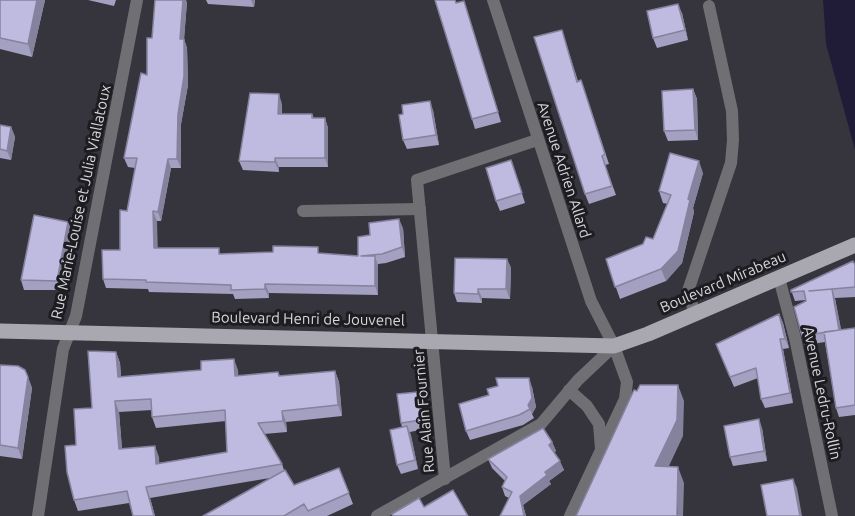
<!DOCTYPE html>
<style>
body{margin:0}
canvas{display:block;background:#36353d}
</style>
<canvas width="855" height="516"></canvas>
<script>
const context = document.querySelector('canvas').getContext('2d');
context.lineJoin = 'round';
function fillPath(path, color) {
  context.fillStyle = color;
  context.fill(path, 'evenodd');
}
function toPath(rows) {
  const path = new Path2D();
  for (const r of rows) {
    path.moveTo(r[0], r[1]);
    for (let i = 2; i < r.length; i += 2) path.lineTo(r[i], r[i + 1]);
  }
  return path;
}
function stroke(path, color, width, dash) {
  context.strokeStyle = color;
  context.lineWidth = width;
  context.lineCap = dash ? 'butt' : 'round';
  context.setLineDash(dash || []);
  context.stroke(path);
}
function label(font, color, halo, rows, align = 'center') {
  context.font = font + ' Ubuntu,sans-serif';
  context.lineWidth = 6;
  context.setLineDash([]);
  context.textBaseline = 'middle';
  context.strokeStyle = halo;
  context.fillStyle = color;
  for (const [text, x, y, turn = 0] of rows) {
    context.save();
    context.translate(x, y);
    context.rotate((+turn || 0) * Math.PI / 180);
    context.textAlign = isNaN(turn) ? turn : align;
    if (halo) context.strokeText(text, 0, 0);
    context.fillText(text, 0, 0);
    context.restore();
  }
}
fillPath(toPath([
 [823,0,855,0,855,150,826,44]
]), '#201b37');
stroke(toPath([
 [303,211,420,209]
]), '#707074', 12);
stroke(toPath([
 [493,0,591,301,614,346,627,382,625,399,570,516],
 [779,278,795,338,832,516],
 [695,314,688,291,731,163,733,140,732,111,709,6],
 [569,390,587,406,599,424,601,449],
 [445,479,417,180,537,140],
 [38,516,63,349,76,316,137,0],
 [377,516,541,424,578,380,614,346]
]), '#707074', 12);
stroke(toPath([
 [0,331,614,346,648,334,855,245]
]), '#a9a8b1', 15);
fillPath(toPath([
 [0,0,45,0,32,57,0,49],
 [88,0,116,0,114,6],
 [206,0,255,0,254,7,208,4],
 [187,2,184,39,187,48,188,85,181,124,181,168,171,168,161,221,157,221,157,248,221,254,320,254,358,256,370,235,403,228,405,257,386,263,378,264,378,295,269,293,269,298,235,299,233,294,149,292,148,289,106,288,103,279,120,250,135,168,128,167,124,158,147,75,152,38],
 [456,3,467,10,501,122,475,129,472,119],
 [682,13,688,40,657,48,653,38],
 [565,40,578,81,581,80,609,164,605,165,616,195,589,204,585,194],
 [693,89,697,99,698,140,668,141,664,131],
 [282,104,282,114,312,114,314,118,325,118,328,128,328,167,279,167,279,172,243,170,239,161],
 [433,110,439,145,407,149,403,140],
 [0,125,11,127,15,137,11,160,0,158],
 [511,160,525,203,500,211,496,201],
 [703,173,693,208,694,212,682,263,666,281,620,299,606,259,643,244,653,239,668,204,663,203,659,191],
 [72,231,61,290,24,290,21,280],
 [507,259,511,268,510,299,482,298,482,303,457,302,454,293],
 [855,265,855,297,835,298,841,330,855,328,855,415,839,417,836,408,825,342,805,345,802,336,806,300,795,301,791,290],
 [779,314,783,323,789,348,783,349,793,403,765,408,761,399,758,378,734,387,716,344],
 [116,352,120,363,121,377,238,370,238,376,278,372,280,376,335,371,339,382,342,416,286,422,287,432,264,434,282,464,284,470,294,485,339,468,353,504,327,516,203,516,270,478,150,498,155,516,133,516,129,503,78,511,74,500,76,445],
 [152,410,152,417,156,428,226,421,227,452,159,463,159,457,122,449,119,412],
 [0,365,25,370,32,388,22,459,0,456],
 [532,387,536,407,532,414,534,418,523,425,470,440,466,431],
 [421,401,424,429,410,432,418,469,401,474,397,465,402,427,401,423],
 [762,428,767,461,733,466,730,457],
 [552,442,556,451,554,452,564,470,549,481,551,484,523,505,526,516,500,516,509,498,505,496,502,487,505,481,492,468,488,459]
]), '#a3a0c1');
fillPath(toPath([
 [37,0,45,0,32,57,28,44],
 [183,0,186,0,187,2,184,39,187,48,188,85,181,124,181,168,177,159,178,114,180,39],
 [251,0,255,0,254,7],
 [678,4,682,13,688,40,685,30],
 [693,89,697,99,698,140,695,130],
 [279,94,282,104,281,123,278,114],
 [430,101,433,110,439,145,436,135],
 [325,118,328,128,328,167,325,158],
 [11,127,15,137,11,160,7,151],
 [275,158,279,167,279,172,275,162],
 [168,159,171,168,161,221,158,212],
 [699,161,703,173,693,208,694,212,682,263,666,281,661,269,688,199],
 [153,211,157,221,158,257,154,248],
 [399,219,403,228,405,257,402,247],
 [68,222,72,231,61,290,57,281],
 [375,256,378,266,378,295,375,286],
 [507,259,511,268,510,299,506,289],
 [265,284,269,293,269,298,265,289],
 [478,289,482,298,482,303,478,294],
 [832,289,835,299,843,339,839,330],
 [779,314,783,323,789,348,785,339],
 [780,339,783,349,793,403,790,393],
 [116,352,120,363,122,388,118,377],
 [234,359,238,370,239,387,235,376],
 [335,371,339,382,342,416,338,405],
 [28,377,32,388,22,459,18,448],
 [529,378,532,387,536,407,532,414,528,405],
 [678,385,684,401,683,436,661,483,655,466],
 [418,392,421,401,424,429,421,420],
 [115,401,119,412,123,460,119,449],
 [282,411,286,422,287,432,283,421],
 [759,419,762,428,767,461,764,451],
 [407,426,411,435,418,469,415,460],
 [552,442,556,451,552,454,549,445],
 [155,446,159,457,160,475,156,464],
 [560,461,564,470,549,481,551,484,523,505,526,516,524,516,520,496,545,472],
 [678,467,684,483,683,516,678,516],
 [793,479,797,488,802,516,800,516],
 [146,487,150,498,155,516,154,516]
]), '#85829d');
const building = toPath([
 [0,0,37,0,28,44,0,38,0,0],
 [155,0,183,0,180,39,184,39,184,76,178,114,177,159,168,159,158,212,153,211,154,248,219,248,219,254,273,252,273,246,318,247,318,253,358,256,358,237,370,235,369,223,399,219,402,247,382,254,361,256,375,256,375,286,265,284,265,289,231,290,231,285,146,282,146,280,103,279,102,250,120,250,120,210,127,211,137,158,124,158,141,73,147,75,147,38,152,38,155,0],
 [435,0,455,0,456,3,464,1,498,112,472,119,435,0],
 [678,4,685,30,653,38,647,11,678,4],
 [562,30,577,82,581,80,605,154,602,156,612,186,585,194,534,37,562,30],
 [693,89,695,130,664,131,662,91,693,89],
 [250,93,279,94,278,114,312,114,312,118,325,118,325,158,275,158,275,162,239,161,250,93],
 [430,101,436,135,403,140,399,115,403,114,402,105,430,101],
 [0,125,11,127,7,151,0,149,0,125],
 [670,153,699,161,688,199,690,200,678,251,661,269,615,287,606,259,643,244,646,237,653,239,671,195,659,191,670,153],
 [511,160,522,193,496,201,486,168,511,160],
 [34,215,68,222,57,281,21,280,34,215],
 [455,258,507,259,506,289,478,289,478,294,454,293,455,258],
 [853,261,855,265,855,287,809,291,832,289,839,330,802,336,794,307,806,301,804,291,791,292,791,290,853,261],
 [779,314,785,339,780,339,790,393,761,399,756,368,730,377,716,344,779,314],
 [855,328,855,405,836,408,824,332,855,328],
 [88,351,116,352,118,377,201,370,201,361,234,359,235,376,278,372,279,376,335,371,338,405,282,411,283,421,258,423,282,464,146,487,154,516,133,516,127,491,74,500,67,472,65,446,76,445,74,409,92,408,88,351],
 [151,399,152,417,225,410,227,452,156,464,155,446,119,449,115,401,151,399],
 [0,365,18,366,25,370,28,377,18,448,0,445,0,365],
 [496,378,529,378,532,398,528,405,530,409,519,415,466,431,459,404,489,395,487,389,498,386,496,378],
 [640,385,678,385,677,420,655,466,678,467,677,515,681,516,576,516,634,390,637,391,640,385],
 [418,392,421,420,401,423,397,394,418,392],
 [759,419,764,451,730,457,724,426,759,419],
 [407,426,415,460,397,465,390,430,407,426],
 [543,428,552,442,549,445,560,461,545,472,547,475,520,496,524,516,500,516,512,492,502,487,507,477,488,459,543,428],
 [339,468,349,493,308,511,304,504,284,516,203,516,285,470,294,485,339,468],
 [793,479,800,516,767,516,761,485,793,479],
 [453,490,468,516,393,516,392,514,419,498,424,507,453,490]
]);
fillPath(building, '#bebae0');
stroke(building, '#85829d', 1.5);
label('15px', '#d7d6db', '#1d1d21', [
 ["Avenue Adrien Allard",564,170,72],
 ["Rue Marie-Louise et Julia Viallatoux",81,202,-78],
 ["Boulevard Mirabeau",723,282,-23],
 ["Boulevard Henri de Jouvenel",308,319,1],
 ["Avenue Ledru-Rollin",822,393,78],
 ["Rue Alain Fournier",424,411,-95]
]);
</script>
